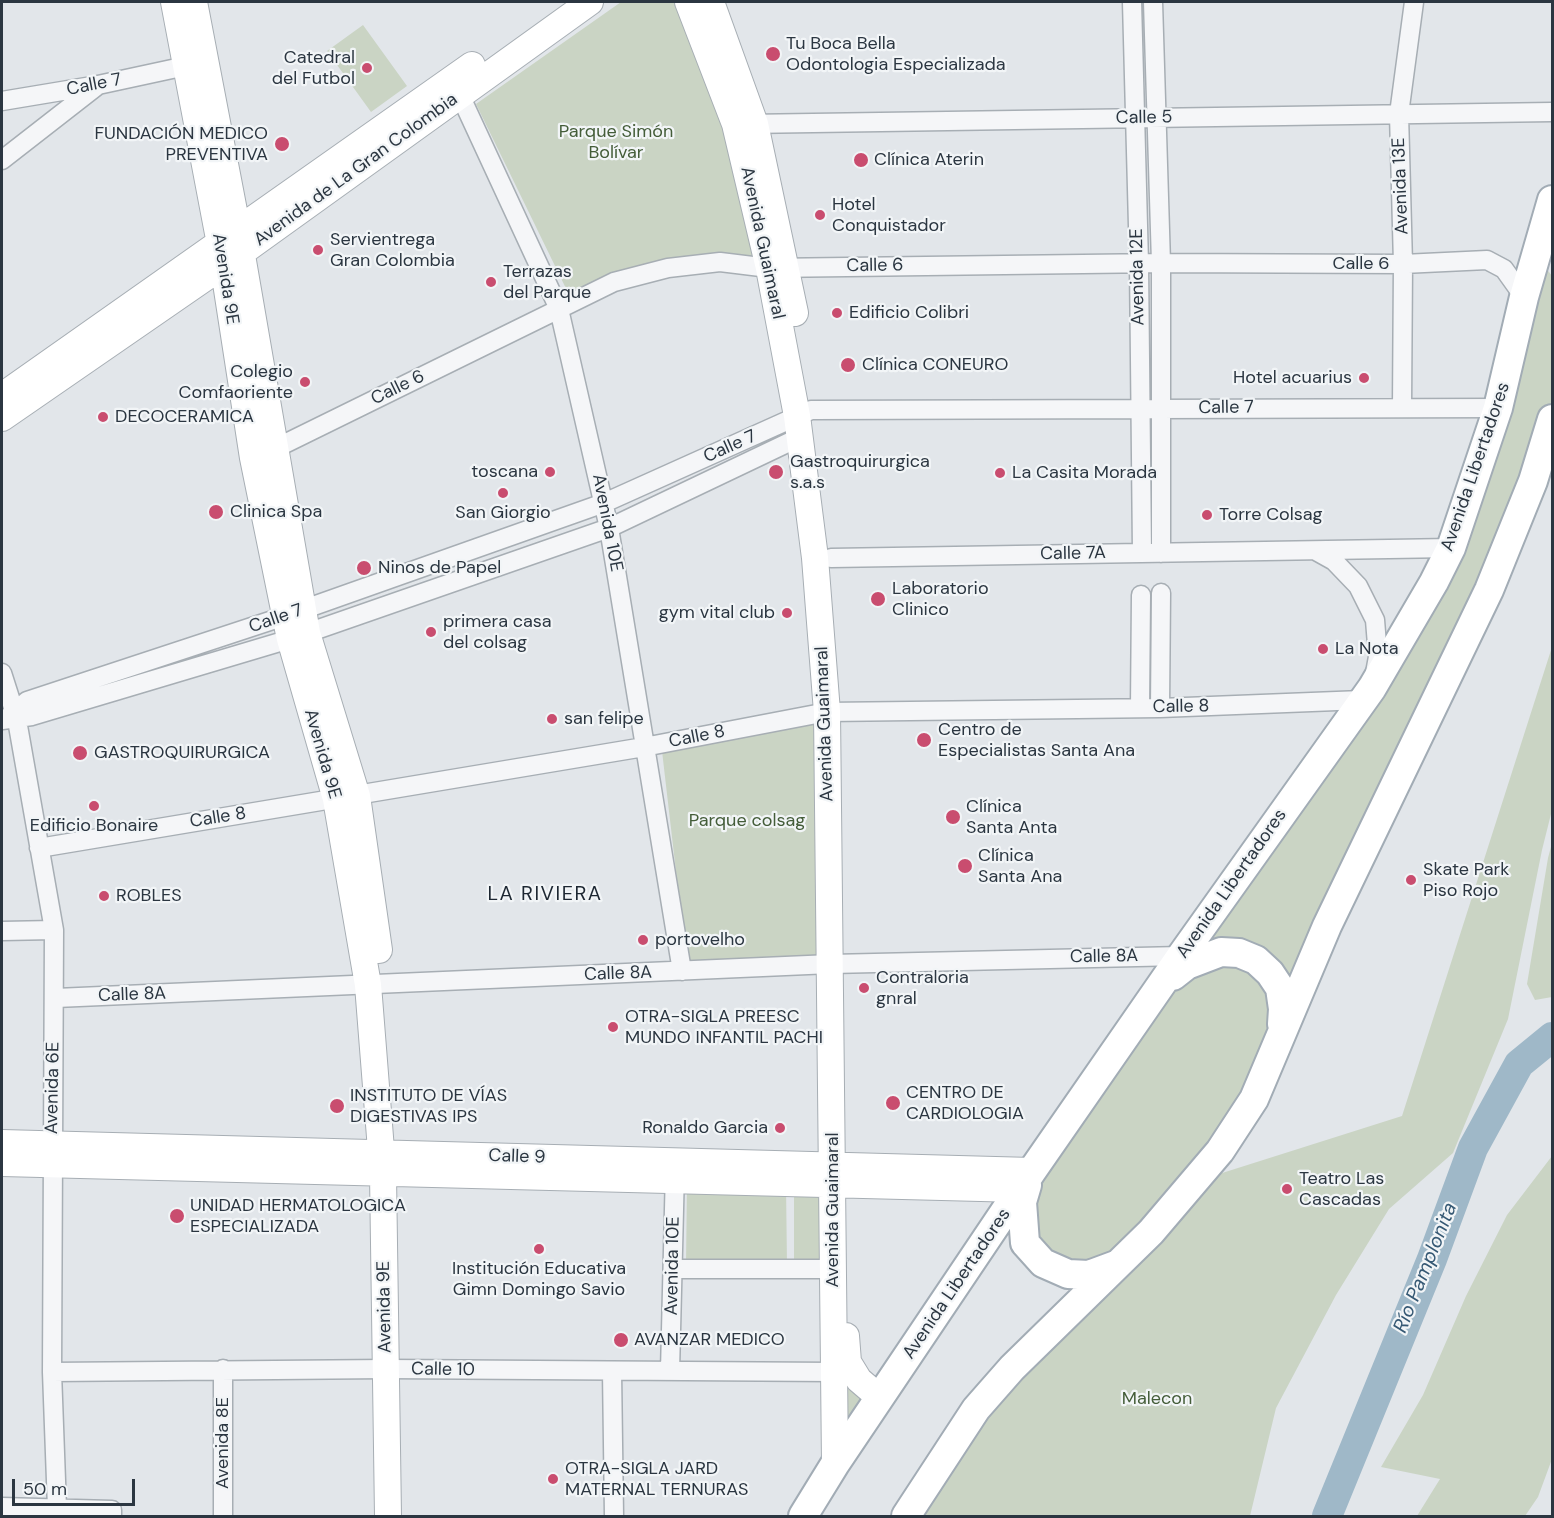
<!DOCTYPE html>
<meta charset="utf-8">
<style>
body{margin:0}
#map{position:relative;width:1554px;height:1518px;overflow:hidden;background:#e2e6ea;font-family:"DM Sans",sans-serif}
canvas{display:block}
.frame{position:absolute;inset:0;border:3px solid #2b3641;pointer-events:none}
.scale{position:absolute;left:12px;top:1479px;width:123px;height:27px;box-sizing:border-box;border:3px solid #2b3641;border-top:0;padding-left:8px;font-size:18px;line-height:21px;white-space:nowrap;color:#2b3641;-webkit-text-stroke:4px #f2f5f7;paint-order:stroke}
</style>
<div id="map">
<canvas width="1554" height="1518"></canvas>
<div class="frame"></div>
<div class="scale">50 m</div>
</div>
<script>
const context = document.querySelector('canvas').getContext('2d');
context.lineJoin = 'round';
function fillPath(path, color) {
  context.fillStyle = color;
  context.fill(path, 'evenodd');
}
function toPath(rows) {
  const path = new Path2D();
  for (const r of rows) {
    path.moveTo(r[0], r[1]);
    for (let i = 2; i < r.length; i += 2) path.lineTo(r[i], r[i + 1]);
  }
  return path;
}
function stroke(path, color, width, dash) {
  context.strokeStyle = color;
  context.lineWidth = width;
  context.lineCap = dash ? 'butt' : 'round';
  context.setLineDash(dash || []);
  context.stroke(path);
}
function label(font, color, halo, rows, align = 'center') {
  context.font = font + ' "DM Sans",sans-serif';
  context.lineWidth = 4.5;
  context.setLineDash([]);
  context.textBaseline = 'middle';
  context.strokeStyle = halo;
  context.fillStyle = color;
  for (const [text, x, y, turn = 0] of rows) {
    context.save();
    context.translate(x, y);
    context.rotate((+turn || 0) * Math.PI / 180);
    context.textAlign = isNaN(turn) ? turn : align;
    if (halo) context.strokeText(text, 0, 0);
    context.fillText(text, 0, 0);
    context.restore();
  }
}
fillPath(toPath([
 [621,2,681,2,723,119,754,261,660,268,576,309,476,104],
 [363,25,407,86,371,112,327,51],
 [1540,260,1552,276,1552,406,1530,479,1288,1004,1275,972,1192,954,1453,550],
 [1552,647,1552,810,1542,850,1508,1019,1453,1153,1389,1209,1336,1295,1276,1408,1250,1516,921,1516,1008,1378,1219,1174,1402,1116],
 [821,720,825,961,687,966,662,751],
 [1552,843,1552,997,1535,1000,1527,984,1548,858],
 [1207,959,1265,974,1277,1025,1245,1103,1110,1262,1066,1267,1033,1236,1030,1201,1175,985],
 [1552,1156,1552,1459,1538,1497,1525,1516,1417,1516,1440,1479,1381,1467,1423,1395,1466,1296,1507,1215],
 [687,1184,786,1185,787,1265,686,1264],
 [794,1186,823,1186,823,1265,794,1266],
 [841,1366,873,1400,840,1447]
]), '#cad4c4');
stroke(toPath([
 [1327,1516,1432,1259,1473,1148,1519,1064,1552,1037]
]), '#9fb8c8', 30);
const street = toPath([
 [1132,2,1139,263,1142,553],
 [1153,2,1161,263,1161,553],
 [460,95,559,309,609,528,682,971],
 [2,101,98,85,186,66],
 [746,124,1552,112],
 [2,160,97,86],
 [1402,407,1403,264,1399,114,1414,2],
 [266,453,614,282,668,268,720,262,769,268,1161,263,1403,264,1487,260,1504,269,1524,297],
 [1316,551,1334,561,1358,586,1375,620,1378,657,1375,673],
 [831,558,1451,548],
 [2,673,17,720,54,930,52,1372,57,1508],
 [1140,707,1141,595],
 [1160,708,1161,593],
 [6,719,27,701,285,616,604,503,811,410,1498,408],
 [2,720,32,716,290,639,609,528,800,437],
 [39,848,644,747,827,712,1160,708,1362,700],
 [2,931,54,930],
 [56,998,831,964,1181,956],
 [673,1269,833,1269],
 [612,1371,614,1516],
 [670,1371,675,1169],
 [52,1372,387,1369,834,1372],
 [2,1507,112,1510,112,1516],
 [223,1516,223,1369]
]);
const secondary = toPath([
 [174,2,220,244,253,458,290,639,336,799,368,985,383,1175,388,1516],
 [194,2,238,232,307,633,357,796,379,950],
 [688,2,735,124,769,268,797,416,815,558,827,712,835,1464],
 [711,2,755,124,795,313],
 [2,396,472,65],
 [2,418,241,253,590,2],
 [2,1143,1032,1171],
 [2,1163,1020,1189],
 [846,1336,848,1362,859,1380,880,1398]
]);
const primary = toPath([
 [1173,976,1187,965,1221,952,1239,953,1256,960,1270,973,1280,988,1283,1009,1282,1024],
 [1027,1185,1022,1202,1025,1243,1043,1263,1068,1274,1089,1275,1116,1265],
 [803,1516,835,1464,1032,1171,1181,956,1372,688,1434,582,1451,548,1498,408,1524,297,1552,200],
 [906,1516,976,1409,1012,1368,1151,1232,1220,1151,1254,1099,1327,926,1489,590,1533,481,1552,419]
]);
stroke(street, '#a7aeb4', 21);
stroke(secondary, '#a7aeb4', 28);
stroke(primary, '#a2acb5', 32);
stroke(street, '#f5f6f8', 18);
stroke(secondary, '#fff', 26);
stroke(primary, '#fff', 28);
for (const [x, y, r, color] of [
 [773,54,8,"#c94d6f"],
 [367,68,6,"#c94d6f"],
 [282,144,8,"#c94d6f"],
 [861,160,8,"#c94d6f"],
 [820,215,6,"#c94d6f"],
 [318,250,6,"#c94d6f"],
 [491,282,6,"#c94d6f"],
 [837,313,6,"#c94d6f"],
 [848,365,8,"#c94d6f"],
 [1364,378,6,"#c94d6f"],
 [305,382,6,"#c94d6f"],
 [103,417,6,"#c94d6f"],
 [550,472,6,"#c94d6f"],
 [776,472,8,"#c94d6f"],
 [1000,473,6,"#c94d6f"],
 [503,493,6,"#c94d6f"],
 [216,512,8,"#c94d6f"],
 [1207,515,6,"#c94d6f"],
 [364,568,8,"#c94d6f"],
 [878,599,8,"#c94d6f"],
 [787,613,6,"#c94d6f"],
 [431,632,6,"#c94d6f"],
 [1323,649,6,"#c94d6f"],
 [552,719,6,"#c94d6f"],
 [924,740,8,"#c94d6f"],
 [80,753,8,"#c94d6f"],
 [94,806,6,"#c94d6f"],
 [953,817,8,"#c94d6f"],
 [965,866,8,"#c94d6f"],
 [1411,880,6,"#c94d6f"],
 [104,896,6,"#c94d6f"],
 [643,940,6,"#c94d6f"],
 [864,988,6,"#c94d6f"],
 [613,1027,6,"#c94d6f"],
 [893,1103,8,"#c94d6f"],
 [337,1106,8,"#c94d6f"],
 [780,1128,6,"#c94d6f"],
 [1287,1189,6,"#c94d6f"],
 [177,1216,8,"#c94d6f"],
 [539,1249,6,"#c94d6f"],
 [621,1340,8,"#c94d6f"],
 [553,1479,6,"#c94d6f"]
]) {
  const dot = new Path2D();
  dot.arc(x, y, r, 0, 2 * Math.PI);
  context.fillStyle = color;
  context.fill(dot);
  stroke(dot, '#f2f5f7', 2);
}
label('18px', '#2b3641', '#f2f5f7', [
 ["Tu Boca Bella",786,44],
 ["Odontologia Especializada",786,65],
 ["Catedral",355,58,"right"],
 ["del Futbol",355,79,"right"],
 ["FUNDACIÓN MEDICO",268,134,"right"],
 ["PREVENTIVA",268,155,"right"],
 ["Clínica Aterin",874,160],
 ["Hotel",832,205],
 ["Conquistador",832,226],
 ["Servientrega",330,240],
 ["Gran Colombia",330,261],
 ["Terrazas",503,272],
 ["del Parque",503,293],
 ["Edificio Colibri",849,313],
 ["Clínica CONEURO",862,365],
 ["Colegio",293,372,"right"],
 ["Comfaoriente",293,393,"right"],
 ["Hotel acuarius",1352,378,"right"],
 ["DECOCERAMICA",115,417],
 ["Gastroquirurgica",790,462],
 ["s.a.s",790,483],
 ["toscana",538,472,"right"],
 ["La Casita Morada",1012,473],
 ["Clinica Spa",230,512],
 ["San Giorgio",503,513,"center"],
 ["Torre Colsag",1219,515],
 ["Ninos de Papel",378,568],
 ["Laboratorio",892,589],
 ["Clinico",892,610],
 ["gym vital club",775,613,"right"],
 ["primera casa",443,622],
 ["del colsag",443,643],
 ["La Nota",1335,649],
 ["san felipe",564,719],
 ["Centro de",938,730],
 ["Especialistas Santa Ana",938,751],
 ["GASTROQUIRURGICA",94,753],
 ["Clínica",966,807],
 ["Santa Anta",966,828],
 ["Edificio Bonaire",94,826,"center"],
 ["Clínica",978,856],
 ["Santa Ana",978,877],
 ["Skate Park",1423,870],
 ["Piso Rojo",1423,891],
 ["ROBLES",116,896],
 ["portovelho",655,940],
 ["Contraloria",876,978],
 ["gnral",876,999],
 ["OTRA-SIGLA PREESC",625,1017],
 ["MUNDO INFANTIL PACHI",625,1038],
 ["CENTRO DE",906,1093],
 ["CARDIOLOGIA",906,1114],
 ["INSTITUTO DE VÍAS",350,1096],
 ["DIGESTIVAS IPS",350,1117],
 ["Ronaldo Garcia",768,1128,"right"],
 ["Teatro Las",1299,1179],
 ["Cascadas",1299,1200],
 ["UNIDAD HERMATOLOGICA",190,1206],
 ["ESPECIALIZADA",190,1227],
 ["Institución Educativa",539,1269,"center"],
 ["Gimn Domingo Savio",539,1290,"center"],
 ["AVANZAR MEDICO",634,1340],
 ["OTRA-SIGLA JARD",565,1469],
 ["MATERNAL TERNURAS",565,1490]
], 'left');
label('18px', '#2b3641', '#f2f5f7', [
 ["Calle 7",94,85,-11],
 ["Calle 5",1144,118,-1],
 ["Avenida de La Gran Colombia",356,170,-36],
 ["Avenida 13E",1401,186,-92],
 ["Avenida Guaimaral",762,243,78],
 ["Calle 6",1361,264],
 ["Calle 6",875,266,-1],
 ["Avenida 12E",1138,277,-91],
 ["Avenida 9E",225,279,81],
 ["Calle 6",398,388,-26],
 ["Calle 7",1226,408,-1],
 ["Calle 7",730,447,-24],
 ["Avenida Libertadores",1476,467,-71],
 ["Avenida 10E",607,523,79],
 ["Calle 7A",1073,554,-1],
 ["Calle 7",276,619,-19],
 ["Calle 8",1181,707,-1],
 ["Avenida Guaimaral",825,724,-92],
 ["Calle 8",697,737,-11],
 ["Avenida 9E",322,754,74],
 ["Calle 8",218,818,-9],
 ["Avenida Libertadores",1232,884,-55],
 ["Calle 8A",1104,957,-1],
 ["Calle 8A",618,974,-2],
 ["Calle 8A",132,995,-2],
 ["Avenida 6E",53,1088,-89],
 ["Calle 9",517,1157,2],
 ["Avenida Guaimaral",833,1210,-90],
 ["Avenida 10E",673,1266,-89],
 ["Avenida Libertadores",957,1284,-56],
 ["Avenida 9E",385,1307,-91],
 ["Calle 10",443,1370,1],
 ["Avenida 8E",223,1443,-90]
]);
label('18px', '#445d39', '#f2f5f7', [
 ["Parque Simón",616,132],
 ["Bolívar",616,153],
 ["Parque colsag",747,821],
 ["Malecon",1157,1399]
]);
context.letterSpacing = '1.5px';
label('20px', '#1d2732', '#f2f5f7', [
 ["LA RIVIERA",545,895]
]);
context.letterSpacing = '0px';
label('italic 20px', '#365974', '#f2f5f7', [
 ["Río Pamplonita",1426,1268,-68]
]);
</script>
